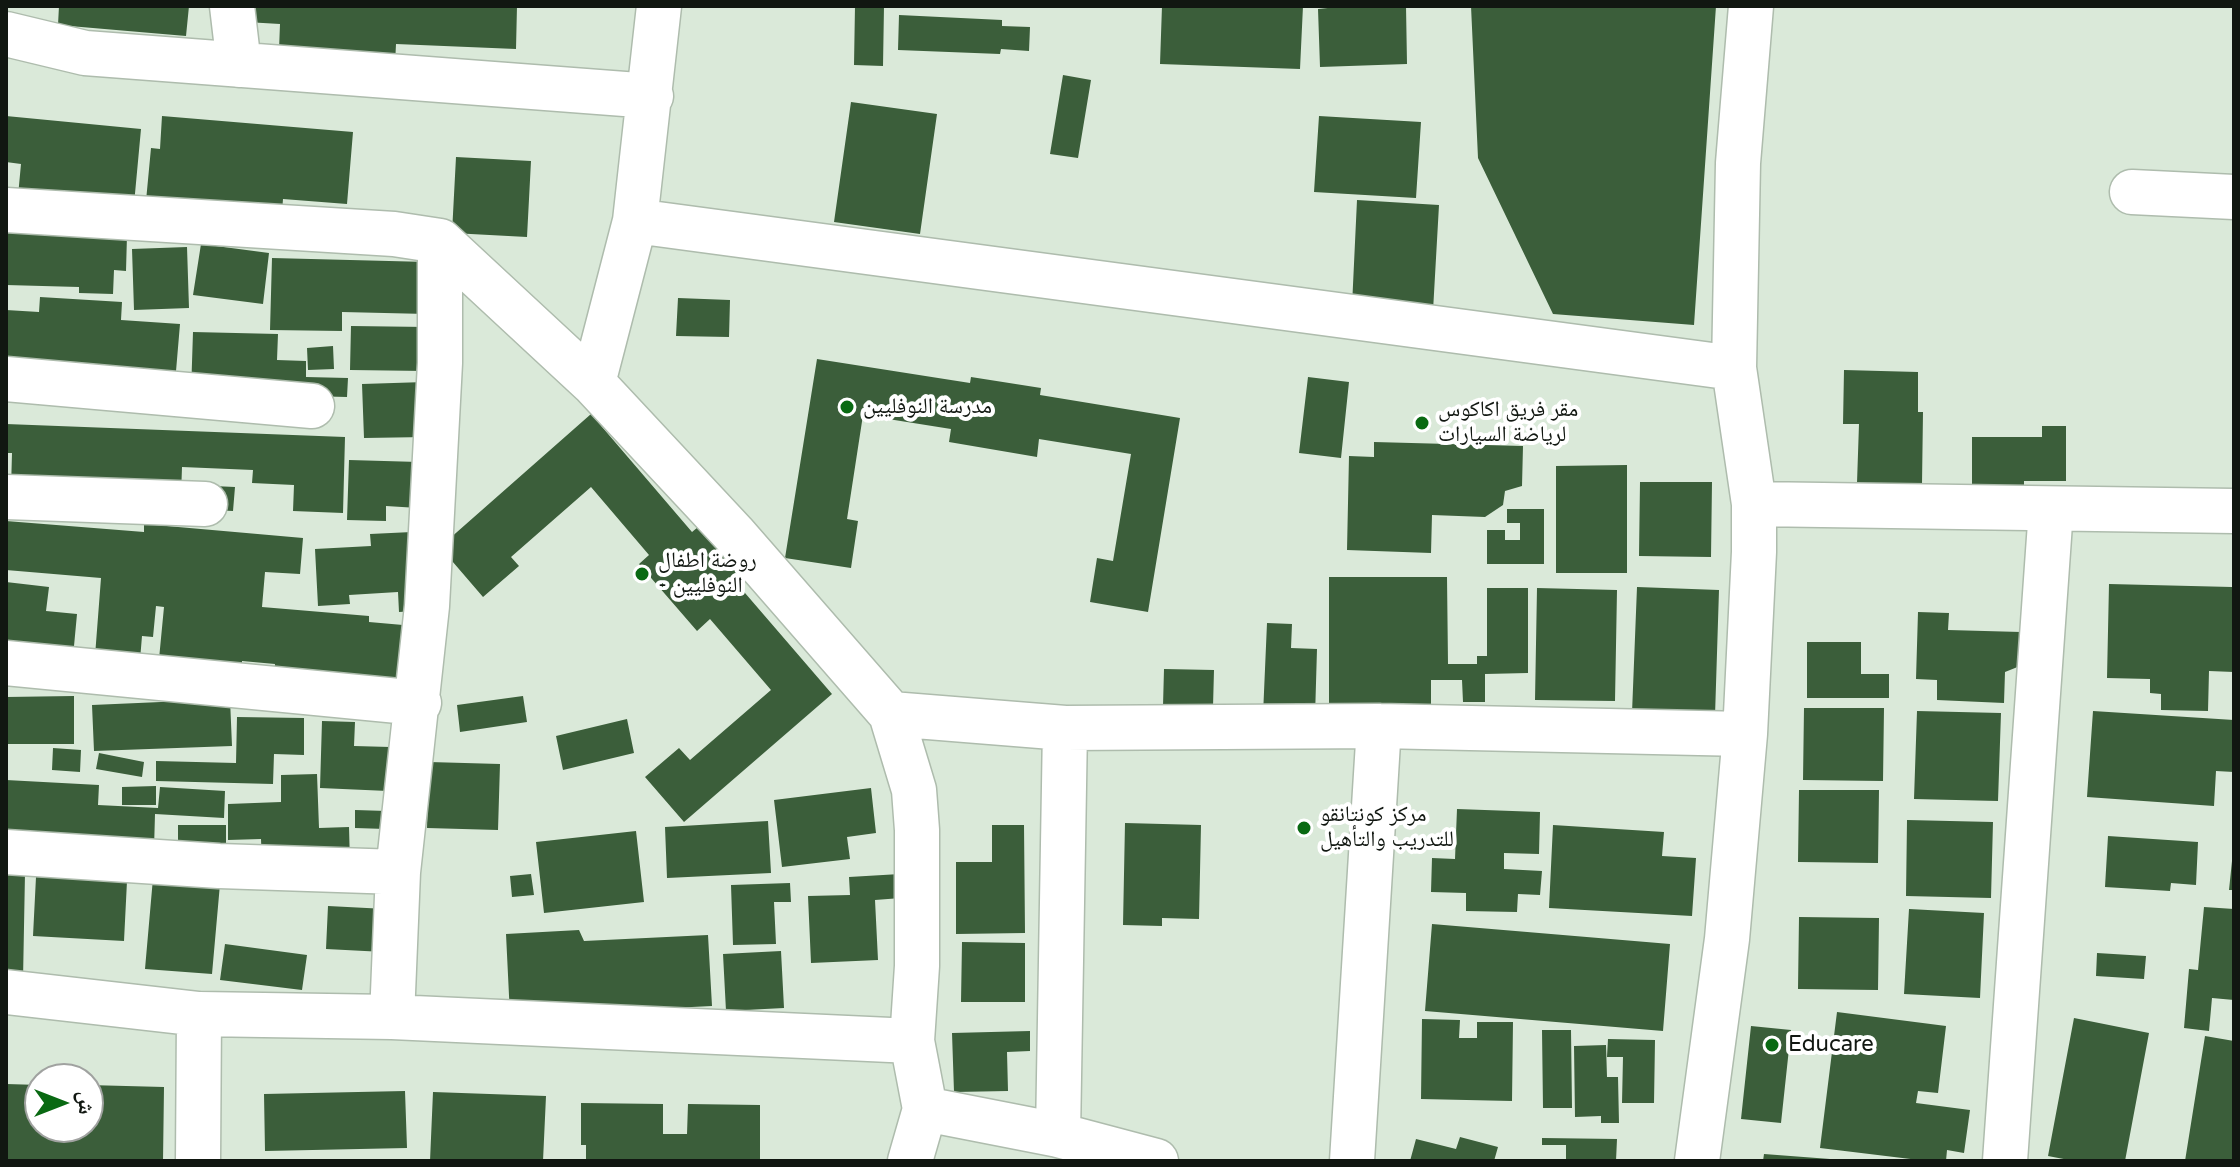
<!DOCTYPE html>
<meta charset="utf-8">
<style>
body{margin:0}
#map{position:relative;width:2240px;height:1167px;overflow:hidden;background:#dae9d9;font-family:"Varela Round","Noto Naskh Arabic",sans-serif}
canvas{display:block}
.frame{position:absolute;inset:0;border:8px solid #111711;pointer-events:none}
.north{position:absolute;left:24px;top:1063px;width:80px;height:80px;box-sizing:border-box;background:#fff;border:2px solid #a0a2a0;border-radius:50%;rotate:90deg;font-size:22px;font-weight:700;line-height:32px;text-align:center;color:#111711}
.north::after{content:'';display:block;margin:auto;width:28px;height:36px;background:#096912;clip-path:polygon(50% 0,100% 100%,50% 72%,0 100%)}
</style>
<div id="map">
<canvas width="2240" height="1167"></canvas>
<div class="frame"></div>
<div class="north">ش</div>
</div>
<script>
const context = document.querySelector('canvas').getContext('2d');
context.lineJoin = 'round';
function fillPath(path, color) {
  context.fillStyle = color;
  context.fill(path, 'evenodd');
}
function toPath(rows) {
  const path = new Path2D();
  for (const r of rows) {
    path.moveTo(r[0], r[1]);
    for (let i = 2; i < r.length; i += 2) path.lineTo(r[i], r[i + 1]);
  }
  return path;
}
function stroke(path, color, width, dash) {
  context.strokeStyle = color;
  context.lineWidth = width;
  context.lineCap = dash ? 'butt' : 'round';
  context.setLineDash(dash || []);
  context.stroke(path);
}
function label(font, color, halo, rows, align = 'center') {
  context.font = font + ' "Varela Round","Noto Naskh Arabic",sans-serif';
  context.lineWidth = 8;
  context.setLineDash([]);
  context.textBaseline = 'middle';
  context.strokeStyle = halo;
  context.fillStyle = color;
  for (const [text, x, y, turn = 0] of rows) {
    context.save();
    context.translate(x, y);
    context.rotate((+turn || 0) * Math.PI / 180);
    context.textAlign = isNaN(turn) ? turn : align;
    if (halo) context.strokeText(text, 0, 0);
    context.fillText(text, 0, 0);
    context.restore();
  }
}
fillPath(toPath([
 [59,6,189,6,186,36,58,25],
 [246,6,517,6,516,49,396,44,395,64,279,50,280,24,246,22],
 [855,6,884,6,883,66,854,65],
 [1162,6,1303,6,1300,69,1160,64],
 [1347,6,1406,6,1407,64,1320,67,1318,9],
 [1471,6,1716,6,1694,325,1553,314,1478,158],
 [899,15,1002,20,1002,26,1030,27,1029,51,1001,49,1000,54,898,50],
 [1063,75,1091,80,1078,158,1050,154],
 [851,102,937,114,920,234,834,222],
 [6,116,141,129,133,215,18,196,21,164,6,162],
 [162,116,353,132,347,204,283,199,282,212,146,201,151,148,160,149],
 [1319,116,1421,122,1416,198,1314,192],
 [456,157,531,161,527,237,452,233],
 [1357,200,1439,205,1433,311,1352,306],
 [6,233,127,235,126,271,114,270,113,294,79,293,79,287,6,285],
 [201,244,269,253,263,304,193,295],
 [187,247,189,308,134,310,132,249],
 [272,258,428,262,427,314,342,312,342,331,270,330],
 [40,297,122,302,121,320,180,324,175,383,6,371,6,310,39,312],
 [678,298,730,300,729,337,676,336],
 [351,326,427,327,426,371,350,370],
 [193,332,278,334,277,360,306,361,306,377,348,378,347,397,191,393],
 [333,346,334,369,308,370,307,348],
 [817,359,970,383,971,377,1041,388,1040,395,1180,418,1148,612,1090,602,1097,558,1113,561,1131,454,1039,439,1037,457,949,442,951,429,863,415,847,519,858,521,851,568,785,558],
 [1844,370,1918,372,1918,412,1923,412,1922,484,1857,483,1859,424,1843,424],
 [1308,377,1349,382,1341,458,1299,453],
 [425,382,426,437,364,438,362,384],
 [591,414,692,532,698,527,744,581,739,586,832,694,684,822,645,777,679,748,690,760,771,690,710,619,697,631,639,564,649,555,591,487,511,557,519,566,483,597,440,547],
 [6,424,345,437,343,513,293,511,294,485,252,483,253,470,182,467,181,496,11,489,12,453,6,453],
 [2042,426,2066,426,2066,481,2024,481,2024,494,1972,494,1972,437,2042,437],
 [1374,442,1523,446,1522,486,1505,491,1503,505,1485,517,1432,515,1431,553,1347,550,1349,456,1374,457],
 [349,460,419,462,418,508,386,506,386,521,347,520],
 [1627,465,1627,573,1556,573,1556,466],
 [1640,482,1712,482,1711,557,1639,556],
 [213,486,235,487,233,511,211,510],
 [1507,509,1544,509,1544,564,1487,564,1487,530,1505,530,1505,540,1520,540,1520,523,1507,523],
 [6,521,144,532,144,524,303,538,300,574,265,572,262,607,369,616,369,622,403,625,397,698,274,675,275,664,242,661,242,665,159,659,164,607,156,606,153,637,142,636,140,660,95,656,101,578,6,570],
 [412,532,417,611,399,612,398,592,349,595,350,604,318,606,315,549,371,546,370,534],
 [1329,577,1447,577,1448,664,1477,664,1477,656,1487,656,1487,588,1528,588,1528,673,1485,674,1485,702,1463,702,1462,680,1431,680,1431,705,1329,705],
 [6,582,49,587,46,611,77,614,74,646,82,648,79,668,6,660],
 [2109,584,2232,587,2234,672,2209,671,2208,711,2161,710,2161,694,2150,693,2150,679,2107,678],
 [1637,587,1719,590,1715,716,1632,713],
 [1537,588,1617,590,1615,701,1535,700],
 [1918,612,1949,613,1948,630,2021,632,2020,666,2005,672,2004,703,1937,700,1937,680,1916,679],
 [1267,623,1292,624,1291,648,1317,649,1315,717,1263,715],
 [1807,642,1861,642,1861,674,1889,674,1889,698,1807,698],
 [1164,669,1214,670,1213,707,1163,706],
 [74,696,74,744,6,744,6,697],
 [523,696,527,722,460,732,457,705],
 [230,699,232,746,94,751,92,705],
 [1804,708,1884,708,1883,781,1803,780],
 [1917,711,2001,713,1998,801,1914,799],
 [2093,711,2234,720,2234,772,2216,771,2214,806,2087,797],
 [237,717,304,718,304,755,274,754,273,784,156,781,156,761,236,763],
 [627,719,634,753,563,770,556,736],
 [322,721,355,722,354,746,390,747,388,791,320,788],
 [53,748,81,750,80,772,52,770],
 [99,753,144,762,142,777,96,769],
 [429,762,500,764,498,830,427,828],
 [317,774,319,828,349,827,350,863,262,866,261,839,228,840,228,804,281,802,281,775],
 [6,780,99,785,98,805,158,808,160,787,225,791,224,818,155,814,154,849,6,843],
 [156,786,156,805,122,805,122,787],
 [871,788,876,833,847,837,850,859,782,867,774,800],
 [1799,790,1879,790,1878,863,1798,862],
 [1457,809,1540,812,1539,854,1504,853,1504,869,1542,871,1540,895,1518,894,1517,912,1466,911,1466,893,1431,892,1432,858,1455,859],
 [355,810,387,811,386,829,355,828],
 [1907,820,1993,822,1991,898,1906,896],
 [768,821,771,873,667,878,665,827],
 [1125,823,1201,825,1199,919,1162,918,1162,926,1123,925],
 [178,825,226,825,226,858,178,858],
 [992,825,1024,825,1025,933,956,934,956,862,992,862],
 [1553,825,1664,832,1662,856,1696,858,1692,916,1549,908],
 [636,831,644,902,544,913,536,842],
 [2108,836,2198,842,2196,885,2171,883,2170,891,2105,887],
 [2232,861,2234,861,2234,890,2229,890],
 [6,872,25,873,23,980,6,980],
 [531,874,534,895,512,897,510,876],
 [900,874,901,898,875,900,878,960,811,963,808,896,850,895,849,877],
 [36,877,127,881,124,941,33,936],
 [153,878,220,884,212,974,145,969],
 [790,883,791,902,774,902,776,944,733,945,731,885],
 [328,906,386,909,384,952,326,949],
 [2204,907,2234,909,2234,1000,2212,998,2209,1031,2184,1028,2189,969,2198,970],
 [1909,909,1984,913,1980,998,1904,994],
 [1799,917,1879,918,1878,990,1798,989],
 [1432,924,1670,944,1663,1031,1425,1011],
 [579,930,584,941,708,935,712,1006,510,1016,506,934],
 [962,942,1025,943,1025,1002,961,1002],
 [225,944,307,955,302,990,220,980],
 [781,951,784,1008,726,1011,723,954],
 [2097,953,2146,956,2144,979,2096,976],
 [1837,1012,1946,1026,1938,1093,1918,1091,1916,1103,1970,1110,1964,1153,1947,1150,1946,1161,1927,1161,1820,1148],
 [2074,1018,2149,1033,2125,1161,2074,1161,2048,1156],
 [1422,1019,1460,1020,1459,1038,1477,1038,1477,1022,1513,1022,1512,1101,1421,1099],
 [1751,1026,1791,1030,1781,1123,1741,1119],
 [1542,1030,1571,1030,1572,1108,1543,1108],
 [1030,1031,1030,1051,1007,1052,1008,1091,954,1092,952,1033],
 [2205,1036,2234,1041,2234,1161,2185,1161],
 [1608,1039,1655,1040,1654,1103,1622,1103,1623,1057,1607,1057],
 [1606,1045,1607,1077,1618,1077,1619,1123,1601,1123,1601,1116,1575,1117,1574,1046],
 [6,1084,40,1085,40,1127,88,1127,88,1085,164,1087,163,1161,6,1161],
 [405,1091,407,1148,265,1151,264,1094],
 [433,1092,546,1096,543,1161,430,1161],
 [581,1103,663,1104,663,1134,687,1134,688,1104,760,1105,760,1161,586,1161,586,1145,581,1145],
 [1460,1137,1498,1147,1494,1161,1410,1161,1416,1139,1456,1149],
 [1542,1138,1617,1139,1616,1161,1566,1161,1566,1145,1542,1145],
 [1764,1154,1830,1159,1830,1161,1763,1161]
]), '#3b5e3a');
const minor = toPath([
 [232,6,239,65],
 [6,34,85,53,651,96],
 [2132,192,2234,197],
 [6,210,394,234,440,241,593,383,734,534,891,714,914,790,917,830,917,966,912,1041,925,1109,910,1161],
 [635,221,1734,368],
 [6,379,312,406],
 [593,383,635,221,659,6],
 [6,497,205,504],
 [1754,504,2234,511],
 [6,663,419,703],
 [891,714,1065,728,1379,726,1745,734],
 [6,852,219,866,398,872],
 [6,992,199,1014,392,1017,912,1041],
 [392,1017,398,872,427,606,440,363,440,241],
 [925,1109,1058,1135,1156,1161],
 [1058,1135,1065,728],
 [198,1161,199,1014],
 [1352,1161,1379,726],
 [1697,1161,1727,939,1745,734,1754,552,1754,504,1734,368,1738,163,1751,6],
 [2005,1161,2051,509]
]);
stroke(minor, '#aebcad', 47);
stroke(minor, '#fff', 44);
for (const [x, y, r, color] of [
 [847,407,8,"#096912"],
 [1422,423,8,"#096912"],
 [642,574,8,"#096912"],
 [1304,828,8,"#096912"],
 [1772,1045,8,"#096912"]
]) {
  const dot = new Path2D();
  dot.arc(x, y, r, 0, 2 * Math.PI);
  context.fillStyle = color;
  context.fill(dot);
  stroke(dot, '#fff', 3);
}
label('22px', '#111711', '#fff', [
 ["مدرسة النوفليين",863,407],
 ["مقر فريق اكاكوس",1438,410],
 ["لرياضة السيارات",1438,435],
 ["روضة اطفال",658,561],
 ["- النوفليين",658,586],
 ["مركز كونتانقو",1320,815],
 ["للتدريب والتأهيل",1320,840],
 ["Educare",1788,1045]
], 'left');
</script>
